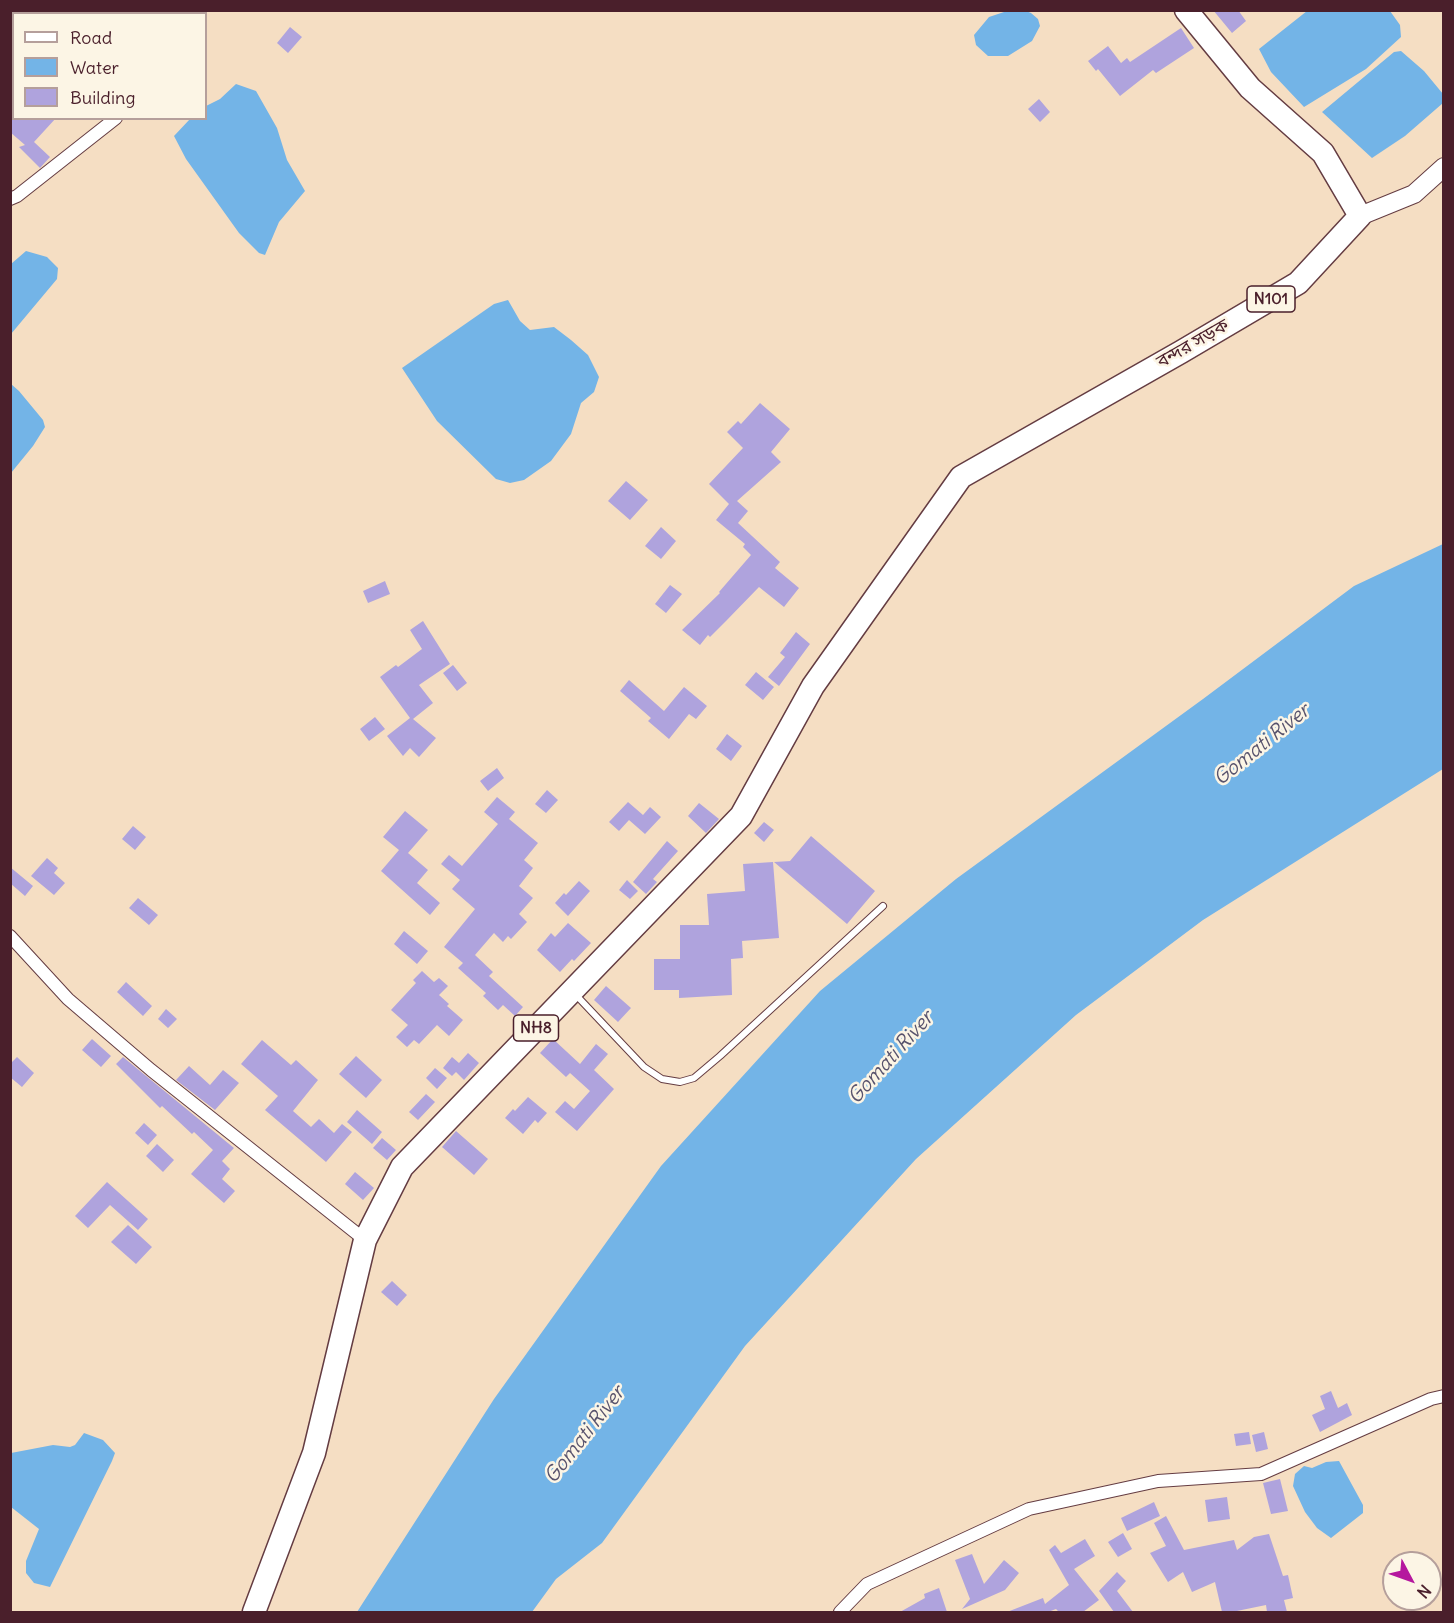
<!DOCTYPE html>
<meta charset="utf-8">
<style>
body{margin:0}
#map{position:relative;width:1454px;height:1623px;overflow:hidden;background:#f5dec3;font-family:Delius,sans-serif}
canvas{display:block}
.frame{position:absolute;inset:0;border:12px solid #4a1f2b;pointer-events:none}
.legend{position:absolute;left:12px;top:12px;width:195px;height:108px;box-sizing:border-box;background:#fcf5e5;border:2px solid #b59f9b;margin:0;padding:8px 10px;list-style:none;font-size:18px;color:#4a1f2b}
.legend li{display:flex;align-items:center;gap:12px;height:30px}
.legend b{width:30px;border:2px solid #b59f9b}
.north{position:absolute;left:1382px;top:1551px;width:60px;height:60px;box-sizing:border-box;background:#fcf5e5;border:2px solid #b59f9b;border-radius:50%;rotate:131deg;font-size:16px;font-weight:700;line-height:24px;text-align:center;color:#4a1f2b}
.north::after{content:'';display:block;margin:auto;width:21px;height:27px;background:#b5179e;clip-path:polygon(50% 0,100% 100%,50% 72%,0 100%)}
</style>
<div id="map">
<canvas width="1454" height="1623"></canvas>
<div class="frame"></div>
<ul class="legend">
<li><b style="height:8px;background:#fff"></b>Road</li>
<li><b style="height:16px;background:#73b4e7"></b>Water</li>
<li><b style="height:16px;background:#afa3dd"></b>Building</li>
</ul>
<div class="north">N</div>
</div>
<script>
const context = document.querySelector('canvas').getContext('2d');
context.lineJoin = 'round';
function fillPath(path, color) {
  context.fillStyle = color;
  context.fill(path, 'evenodd');
}
function toPath(rows) {
  const path = new Path2D();
  for (const r of rows) {
    path.moveTo(r[0], r[1]);
    for (let i = 2; i < r.length; i += 2) path.lineTo(r[i], r[i + 1]);
  }
  return path;
}
function stroke(path, color, width, dash) {
  context.strokeStyle = color;
  context.lineWidth = width;
  context.lineCap = dash ? 'butt' : 'round';
  context.setLineDash(dash || []);
  context.stroke(path);
}
function label(font, color, halo, rows, align = 'center') {
  context.font = font + ' Delius,"Noto Sans Bengali",sans-serif';
  context.lineWidth = 5;
  context.setLineDash([]);
  context.textBaseline = 'middle';
  context.strokeStyle = halo;
  context.fillStyle = color;
  for (const [text, x, y, turn = 0] of rows) {
    context.save();
    context.translate(x, y);
    context.rotate((+turn || 0) * Math.PI / 180);
    context.textAlign = isNaN(turn) ? turn : align;
    if (halo) context.strokeText(text, 0, 0);
    context.fillText(text, 0, 0);
    context.restore();
  }
}
fillPath(toPath([
 [1010,10,1026,11,1031,13,1038,19,1040,26,1032,41,1008,56,988,56,976,45,974,35,989,17],
 [1307,11,1390,11,1400,25,1401,37,1366,69,1304,107,1271,72,1259,49],
 [1401,51,1424,71,1443,94,1443,103,1405,136,1372,158,1322,112,1394,52],
 [236,84,256,91,277,128,287,160,305,191,279,222,265,255,259,253,239,233,186,159,174,136,190,119,206,118,206,106,220,99],
 [26,251,47,257,58,268,57,279,11,334,11,264],
 [508,300,520,321,530,330,554,327,571,340,588,355,599,377,594,392,581,403,571,434,551,461,524,480,510,483,496,479,437,421,402,368,494,304],
 [11,384,19,391,43,420,45,427,33,446,11,473],
 [1443,544,1443,769,1203,920,1076,1015,916,1159,745,1346,602,1543,556,1579,532,1612,357,1612,494,1399,661,1166,820,991,956,879,1203,699,1354,586],
 [84,1433,103,1440,115,1453,112,1461,50,1587,34,1583,26,1573,26,1561,39,1529,11,1507,11,1453,53,1445,70,1447,75,1445],
 [1339,1461,1363,1505,1363,1513,1331,1538,1317,1528,1305,1512,1293,1486,1295,1474,1304,1466,1312,1468,1326,1462]
]), '#73b4e7');
fillPath(toPath([
 [1213,10,1238,10,1246,21,1232,33],
 [290,27,302,37,288,53,277,43],
 [1181,28,1194,48,1156,73,1153,70,1120,96,1098,69,1096,71,1088,61,1108,46,1121,63,1127,58,1130,62],
 [1039,99,1050,112,1040,122,1028,109],
 [10,118,56,118,34,142,50,157,40,168,19,147,25,145,10,132],
 [760,403,790,429,771,452,781,462,737,501,748,511,738,523,780,562,775,568,799,588,784,607,759,587,726,621,710,637,708,635,700,645,682,630,720,593,719,592,751,555,743,547,745,544,716,520,729,504,709,484,743,448,727,432,738,421,741,424],
 [626,481,648,500,630,520,608,501],
 [661,527,676,541,661,559,645,546],
 [385,581,390,594,368,603,363,591],
 [670,585,682,594,666,613,655,604],
 [423,621,450,664,419,685,433,703,413,719,436,738,419,757,410,748,403,756,387,736,410,718,380,677,396,665,398,667,422,649,410,630],
 [796,632,810,644,779,686,768,677,785,657,780,653],
 [453,665,467,683,457,691,443,673],
 [756,672,774,687,763,700,745,685],
 [629,680,664,711,684,687,707,706,696,719,689,714,669,739,648,721,651,718,620,691],
 [375,717,385,729,369,741,360,729],
 [727,734,742,746,731,761,716,749],
 [497,768,504,778,488,791,480,781],
 [547,790,558,800,546,813,535,804],
 [497,797,515,812,509,819,538,843,524,860,533,868,519,886,533,898,519,914,527,922,511,939,508,936,503,942,494,933,475,955,493,972,489,976,523,1007,515,1016,503,1005,498,1010,483,996,486,993,458,968,463,963,444,947,475,909,452,889,460,880,441,864,449,855,462,866,498,824,484,812],
 [628,802,643,815,650,807,661,817,645,834,629,820,619,831,609,822],
 [699,803,719,819,706,833,688,816],
 [405,811,428,830,408,853,428,870,417,883,440,903,430,915,381,871,399,850,383,837],
 [764,822,774,830,764,842,754,833],
 [133,826,146,837,135,850,122,839],
 [811,836,875,891,847,924,774,862,790,861],
 [667,841,678,851,653,879,657,882,646,894,633,882],
 [47,858,58,868,54,873,65,883,54,895,31,876],
 [773,862,779,938,742,941,743,958,731,959,732,995,679,998,679,990,654,990,654,959,680,959,680,925,709,925,707,894,745,891,743,864],
 [10,867,33,886,25,896,10,883],
 [627,880,638,891,630,899,619,890],
 [579,881,590,891,568,916,555,903,564,893,566,895],
 [138,898,158,915,149,925,129,908],
 [568,923,591,943,574,961,572,959,560,972,537,950,551,933,555,937],
 [404,931,428,951,417,964,394,944],
 [422,971,434,982,439,978,448,986,439,995,449,1004,447,1006,463,1020,449,1036,437,1025,419,1044,414,1040,407,1047,396,1037,408,1025,391,1010,416,983,413,980],
 [126,982,152,1006,143,1016,117,992],
 [606,986,631,1008,618,1022,594,1000],
 [166,1009,177,1019,168,1028,158,1019],
 [92,1039,111,1056,101,1067,82,1050],
 [553,1039,580,1064,596,1044,608,1054,594,1070,614,1089,577,1131,555,1112,565,1101,574,1109,590,1091,570,1073,566,1077,540,1053],
 [262,1040,291,1065,296,1060,318,1080,293,1111,311,1127,319,1119,334,1133,342,1124,352,1132,326,1162,265,1110,278,1096,241,1064],
 [468,1053,479,1063,464,1080,456,1072,452,1076,443,1068,452,1057,459,1063],
 [356,1056,382,1080,366,1098,339,1074],
 [17,1057,34,1073,22,1087,10,1077,10,1064],
 [123,1057,234,1148,222,1161,230,1169,222,1179,235,1191,224,1203,191,1174,213,1150,194,1132,192,1134,162,1106,160,1108,116,1064],
 [189,1066,210,1085,223,1070,239,1083,215,1110,176,1080],
 [435,1068,447,1078,437,1089,426,1078],
 [426,1094,435,1102,418,1120,409,1112],
 [528,1097,547,1113,538,1123,535,1120,523,1134,505,1118,513,1109,515,1111],
 [357,1110,382,1132,372,1144,347,1122],
 [144,1123,157,1135,148,1145,135,1133],
 [456,1131,488,1159,474,1175,442,1147],
 [382,1138,396,1150,387,1160,373,1148],
 [157,1144,174,1160,163,1172,146,1156],
 [355,1172,374,1188,363,1200,345,1184],
 [107,1182,148,1219,138,1230,110,1205,88,1228,75,1216],
 [128,1225,152,1247,136,1264,111,1242],
 [392,1281,407,1295,397,1306,381,1292],
 [1331,1391,1338,1408,1347,1403,1352,1415,1320,1432,1312,1415,1325,1409,1320,1396],
 [1249,1432,1251,1444,1236,1446,1234,1434],
 [1264,1432,1268,1449,1256,1452,1252,1435],
 [1280,1479,1288,1511,1271,1514,1263,1483],
 [1227,1497,1230,1519,1208,1522,1205,1500],
 [1154,1502,1160,1516,1127,1531,1121,1518],
 [1166,1516,1184,1550,1234,1540,1237,1550,1254,1537,1269,1534,1283,1576,1288,1575,1293,1598,1284,1600,1287,1612,1267,1612,1266,1605,1232,1612,1222,1612,1215,1582,1192,1592,1183,1572,1168,1582,1150,1553,1166,1546,1154,1523],
 [1123,1533,1132,1549,1118,1557,1108,1542],
 [1085,1539,1095,1556,1074,1569,1099,1600,1083,1612,1059,1612,1056,1609,1048,1612,1007,1612,1043,1598,1045,1604,1069,1585,1049,1550,1055,1545,1061,1553],
 [972,1554,984,1584,1004,1560,1019,1573,1005,1590,962,1609,970,1599,955,1560],
 [1117,1572,1126,1581,1117,1591,1133,1612,1114,1612,1099,1591],
 [939,1588,947,1612,900,1612,925,1598,924,1594]
]), '#afa3dd');
const lane = toPath([
 [575,994,644,1067,662,1079,680,1082,694,1078,720,1056,883,906]
]);
const street = toPath([
 [171,14,176,10],
 [10,199,17,196,116,118],
 [10,936,68,999,151,1070,365,1240],
 [840,1612,867,1584,1029,1509,1158,1481,1261,1474,1431,1399,1444,1396]
]);
const secondary = toPath([
 [1360,216,1414,194,1444,167]
]);
const highway = toPath([
 [254,1612,314,1453,365,1240,402,1167,741,816,813,686,961,477,1181,352,1298,283,1360,216,1323,153,1250,88,1186,10]
]);
stroke(lane, '#643c42', 8);
stroke(street, '#643c42', 14);
stroke(secondary, '#643c42', 20);
stroke(highway, '#643c42', 25);
stroke(lane, '#fff', 6);
stroke(street, '#fff', 12);
stroke(secondary, '#fff', 18);
stroke(highway, '#fff', 22);
for (const [x, y, w] of [
 [1271,299,48],
 [536,1028,45]
]) {
  const box = new Path2D();
  box.roundRect(x - w / 2, y - 13, w, 26, 4.5);
  context.fillStyle = '#fcf5e5';
  context.fill(box);
  stroke(box, '#4a1f2b', 1.5);
}
label('bold 16px', '#4a1f2b', null, [
 ["N101",1271,299],
 ["NH8",536,1028]
]);
label('18px', '#4a1f2b', '#fcf5e5', [
 ["বন্দর সড়ক",1193,344,-30]
]);
label('italic 20px', '#58536d', '#fcf5e5', [
 ["Gomati River",1262,745,-39],
 ["Gomati River",891,1058,-48],
 ["Gomati River",585,1435,-52]
]);
</script>
